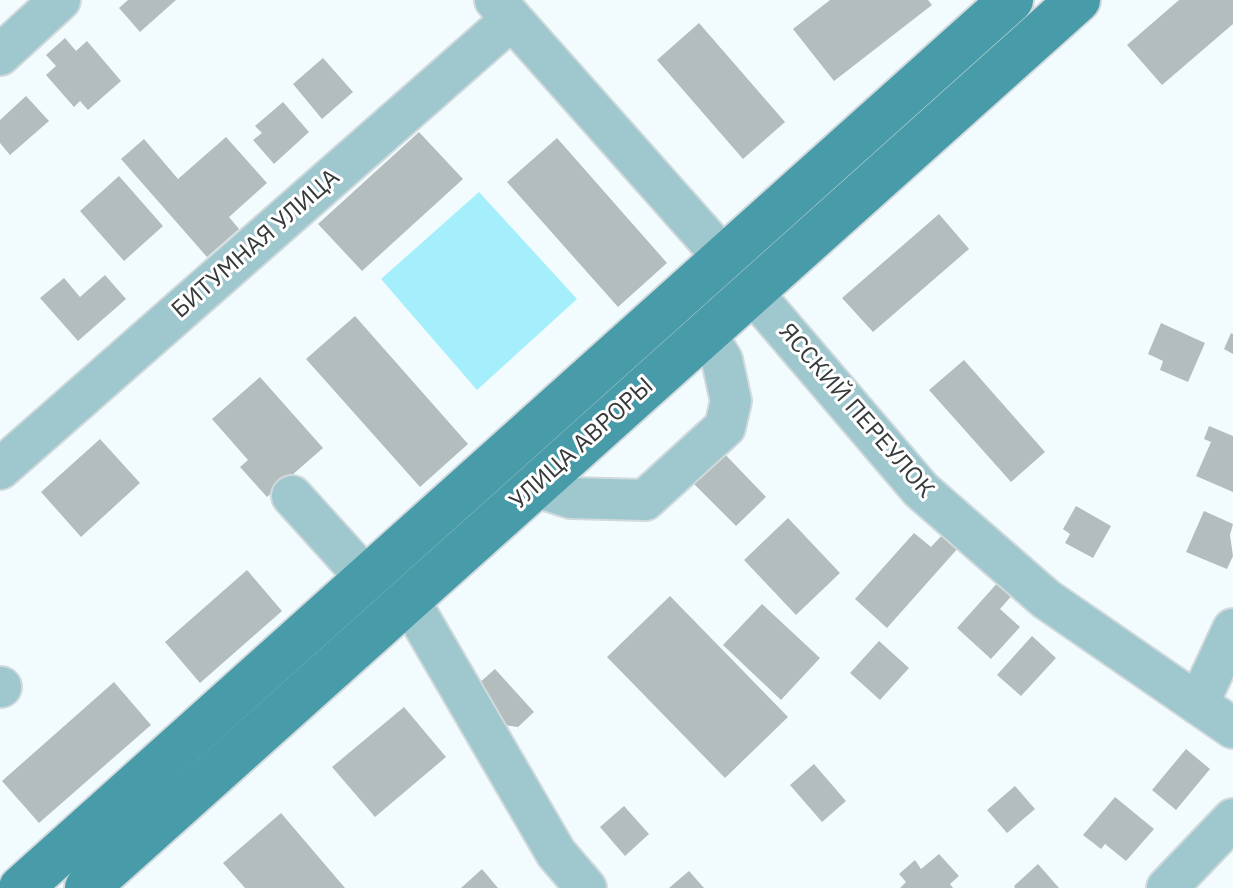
<!DOCTYPE html>
<meta charset="utf-8">
<style>
body{margin:0}
canvas{display:block;background:#f2fcfe}
</style>
<canvas width="1233" height="888"></canvas>
<script>
const context = document.querySelector('canvas').getContext('2d');
context.lineJoin = 'round';
function fillPath(path, color) {
  context.fillStyle = color;
  context.fill(path, 'evenodd');
}
function toPath(rows) {
  const path = new Path2D();
  for (const r of rows) {
    path.moveTo(r[0], r[1]);
    for (let i = 2; i < r.length; i += 2) path.lineTo(r[i], r[i + 1]);
  }
  return path;
}
function stroke(path, color, width, dash) {
  context.strokeStyle = color;
  context.lineWidth = width;
  context.lineCap = dash ? 'butt' : 'round';
  context.setLineDash(dash || []);
  context.stroke(path);
}
function label(font, color, halo, rows, align = 'center') {
  context.font = font + ' "IBM Plex Sans",sans-serif';
  context.lineWidth = 6;
  context.setLineDash([]);
  context.textBaseline = 'middle';
  context.strokeStyle = halo;
  context.fillStyle = color;
  for (const [text, x, y, turn = 0] of rows) {
    context.save();
    context.translate(x, y);
    context.rotate((+turn || 0) * Math.PI / 180);
    context.textAlign = isNaN(turn) ? turn : align;
    if (halo) context.strokeText(text, 0, 0);
    context.fillText(text, 0, 0);
    context.restore();
  }
}
fillPath(toPath([
 [479,192,577,299,477,390,381,279]
]), '#a5eefb');
fillPath(toPath([
 [128,0,176,0,140,32,119,8],
 [830,0,928,0,932,5,834,81,793,29],
 [1179,0,1233,0,1233,24,1162,85,1127,45],
 [699,23,785,122,743,159,657,60],
 [65,38,76,51,87,41,121,81,88,110,80,101,74,107,46,75,56,66,46,55],
 [323,58,353,92,322,119,293,84],
 [26,96,49,121,10,155,0,143,0,120],
 [283,102,309,132,274,164,253,140,262,133,255,126],
 [419,132,463,179,362,271,318,224],
 [226,137,267,183,229,217,239,229,207,257,121,159,144,139,178,179],
 [557,138,667,263,618,307,507,182],
 [119,176,163,226,124,261,80,211],
 [939,214,969,249,873,332,842,298],
 [105,275,126,299,78,341,40,298,64,278,80,297],
 [355,316,468,444,420,487,306,359],
 [1161,323,1205,343,1188,382,1160,370,1163,361,1148,354],
 [1231,333,1233,334,1233,354,1224,349],
 [964,360,1045,452,1011,482,929,390],
 [260,377,323,448,267,497,240,467,248,460,212,419],
 [1209,426,1233,436,1233,492,1196,476,1211,442,1204,439],
 [100,439,140,483,81,537,41,492],
 [718,447,766,497,736,526,687,477],
 [1076,506,1111,526,1093,558,1065,543,1070,534,1063,529],
 [1204,511,1233,524,1230,535,1233,556,1227,569,1186,552],
 [788,518,840,573,796,615,744,560],
 [914,533,931,547,944,533,959,547,887,628,855,599],
 [247,570,282,611,200,683,165,642],
 [1000,580,1014,593,1000,609,1020,627,991,659,957,628],
 [670,596,788,717,725,778,607,657],
 [762,604,820,658,781,700,723,645],
 [1032,636,1056,658,1021,696,997,675],
 [879,641,909,668,880,700,850,673],
 [495,669,534,712,518,727,497,724,469,692],
 [114,682,151,725,39,823,2,781],
 [404,707,446,757,375,817,332,767],
 [1186,749,1210,769,1176,810,1152,790],
 [814,764,846,801,822,822,790,785],
 [1015,786,1035,809,1007,833,987,810],
 [1115,797,1154,829,1126,861,1105,844,1101,849,1083,835],
 [624,806,649,834,625,856,600,827],
 [281,813,345,888,245,888,223,863],
 [939,854,959,876,950,884,953,888,900,888,906,882,899,874,915,860,921,869],
 [1038,864,1059,888,1015,888,1014,886],
 [482,869,498,888,461,888],
 [689,871,704,888,669,888]
]), '#b4bdbe');
const minor = toPath([
 [495,0,725,259],
 [0,55,60,0],
 [752,292,921,490,1046,599,1233,728],
 [0,469,512,19],
 [534,486,571,498,645,500,725,427,731,401,722,360,706,334],
 [292,496,368,580],
 [409,600,556,853,586,888],
 [0,687,1,687],
 [1198,704,1233,629],
 [1167,888,1233,819]
]);
const major = toPath([
 [21,888,1011,0],
 [87,888,1078,0]
]);
stroke(minor, '#d0d9db', 44);
stroke(major, '#d0d9db', 48);
stroke(minor, '#9fc7ce', 40);
stroke(major, '#489ba9', 44);
label('24px', '#363a3a', '#fff', [
 ["БИТУМНАЯ УЛИЦА",256,244,-41],
 ["ЯССКИЙ ПЕРЕУЛОК",856,411,49],
 ["УЛИЦА АВРОРЫ",582,444,-42]
]);
</script>
